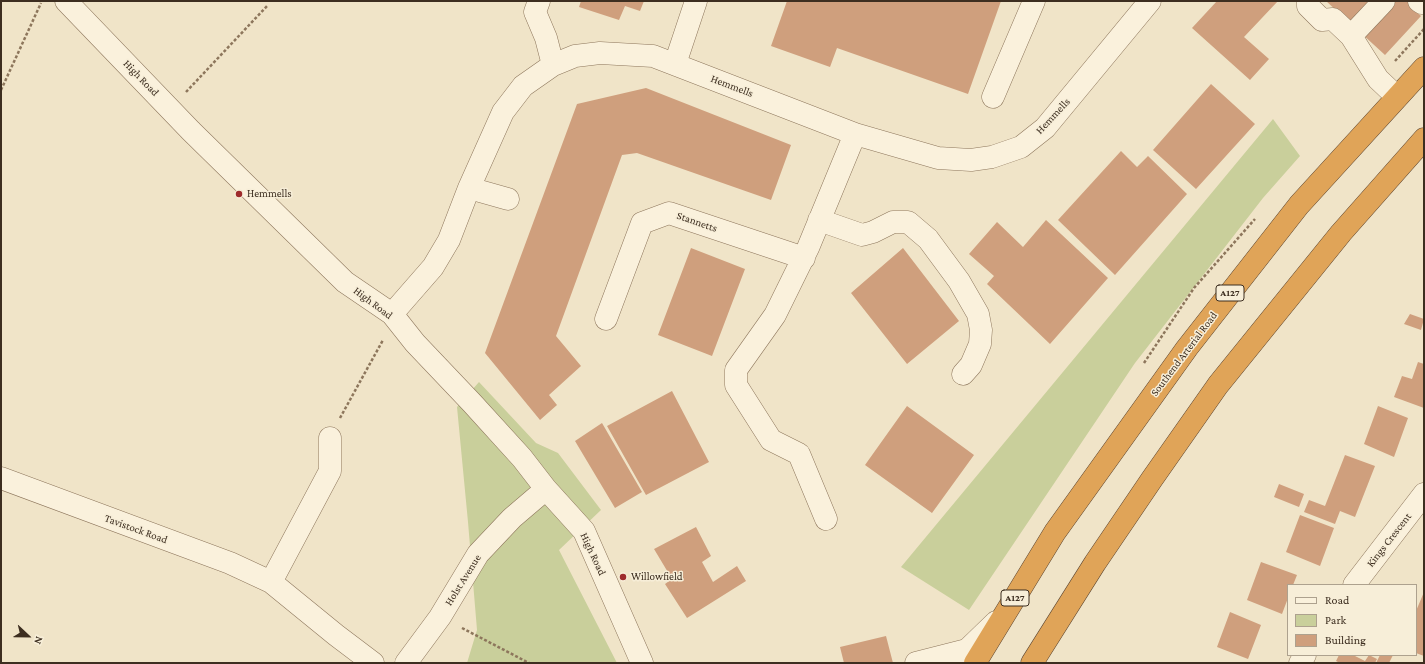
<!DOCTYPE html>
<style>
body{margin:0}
#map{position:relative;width:1425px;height:664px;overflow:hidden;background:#f0e4c8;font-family:"Crimson Pro",serif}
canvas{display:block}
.frame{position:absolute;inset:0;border:2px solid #3d2e20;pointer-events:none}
.legend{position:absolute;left:1287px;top:584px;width:130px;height:72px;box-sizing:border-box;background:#f7eed8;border:1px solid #ada18e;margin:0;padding:5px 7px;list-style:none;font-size:12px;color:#3d2e20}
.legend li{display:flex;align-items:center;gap:8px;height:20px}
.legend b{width:20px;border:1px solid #ada18e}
.north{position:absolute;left:8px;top:616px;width:40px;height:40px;-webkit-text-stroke:3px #f7eed8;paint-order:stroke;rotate:112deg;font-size:11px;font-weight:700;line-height:16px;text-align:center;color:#3d2e20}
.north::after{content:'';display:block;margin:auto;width:14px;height:18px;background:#3d2e20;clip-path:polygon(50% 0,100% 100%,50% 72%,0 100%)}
</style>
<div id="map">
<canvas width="1425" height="664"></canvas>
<div class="frame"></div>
<ul class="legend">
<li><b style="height:5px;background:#faf1dc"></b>Road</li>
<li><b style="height:11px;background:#c9cf9b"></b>Park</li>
<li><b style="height:11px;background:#cf9f7d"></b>Building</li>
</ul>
<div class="north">N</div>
</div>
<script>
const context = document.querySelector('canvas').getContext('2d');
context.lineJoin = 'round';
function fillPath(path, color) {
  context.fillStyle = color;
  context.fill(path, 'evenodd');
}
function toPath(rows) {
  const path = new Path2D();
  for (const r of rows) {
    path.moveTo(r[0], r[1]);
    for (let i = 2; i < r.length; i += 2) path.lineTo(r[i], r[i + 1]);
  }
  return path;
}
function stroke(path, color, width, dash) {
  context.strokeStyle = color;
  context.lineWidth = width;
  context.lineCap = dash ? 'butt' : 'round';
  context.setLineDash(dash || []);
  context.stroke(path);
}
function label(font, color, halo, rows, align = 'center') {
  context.font = font + ' "Crimson Pro",serif';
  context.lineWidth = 3;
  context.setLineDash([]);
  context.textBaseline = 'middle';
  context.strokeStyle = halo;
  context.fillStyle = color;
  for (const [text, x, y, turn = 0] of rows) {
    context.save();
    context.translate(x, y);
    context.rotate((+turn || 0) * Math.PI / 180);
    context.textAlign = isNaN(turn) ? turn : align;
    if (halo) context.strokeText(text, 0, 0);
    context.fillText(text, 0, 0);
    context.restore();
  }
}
fillPath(toPath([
 [1273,119,1300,156,1263,198,1135,363,969,610,901,567],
 [479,382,536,443,558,453,601,510,559,550,617,663,467,663,477,630,468,522,457,407]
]), '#c9cf9b');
fillPath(toPath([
 [581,1,644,1,640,11,625,6,619,20,579,7],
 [787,1,1001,1,968,94,837,48,830,67,771,46],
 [1217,1,1278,1,1244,37,1269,59,1250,80,1192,28],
 [1326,1,1411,1,1409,4,1421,16,1385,55],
 [1211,84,1255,124,1196,189,1153,150],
 [646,88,791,145,771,200,637,153,622,155,556,336,581,366,549,395,557,405,540,420,485,353,577,104],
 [1121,151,1137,167,1148,156,1187,194,1115,275,1058,220],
 [1046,220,1108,278,1050,344,987,284,994,276,969,254,997,222,1023,247],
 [691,248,745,269,712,356,658,335],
 [903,248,959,321,907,364,851,293],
 [1410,314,1424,319,1421,330,1404,324],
 [1418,362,1424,364,1424,408,1394,397,1402,376,1412,379],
 [672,391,709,462,646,495,607,426],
 [907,406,974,455,932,513,865,465],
 [1378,406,1408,418,1394,457,1364,444],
 [602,423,642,492,615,508,575,441],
 [1345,455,1375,466,1355,517,1340,511,1335,524,1304,512,1309,500,1325,506],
 [1279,484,1304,494,1299,507,1274,497],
 [1300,515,1334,528,1320,566,1286,552],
 [696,527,711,556,702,562,713,582,737,566,746,581,687,618,665,584,672,579,654,549],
 [1261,562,1297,575,1293,585,1288,585,1288,598,1282,614,1247,600],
 [1424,592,1424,656,1416,653,1416,611],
 [1230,612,1261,625,1248,659,1217,647],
 [886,636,893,663,844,663,840,647],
 [1339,655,1353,655,1365,661,1369,655,1377,659,1375,663,1340,663,1336,661],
 [1380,655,1393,655,1389,663,1376,663]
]), '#cf9f7d');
const minor = toPath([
 [66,1,191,131,345,282,392,314,415,343,472,403,522,458,546,489,584,531,642,663],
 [539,1,535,12,546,38,553,65],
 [1308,1,1308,6,1322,20,1333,19,1351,36,1378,79,1397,97],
 [1419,1,1422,3,1424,1],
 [1351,36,1384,1],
 [675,64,696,1],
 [993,97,1034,1],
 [469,188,508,199],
 [819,220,862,235,873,232,893,222,908,222,928,239,959,281,978,314,981,330,980,344,971,365,963,374],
 [392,314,433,267,449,240,469,188,503,112,523,86,553,65,575,56,600,53,653,56,855,134,938,158,971,160,992,157,1021,147,1045,128,1150,1],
 [606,319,642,223,669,213,804,258],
 [1,478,230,563,271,582,336,635,373,663],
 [826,519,799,454,771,440,736,385,736,370,775,315,808,248,855,134],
 [271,582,330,471,330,438],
 [1354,585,1424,494],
 [406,663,440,617,478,554,512,518,546,489],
 [916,663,967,650,996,622],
 [1300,663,1305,655]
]);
const highway = toPath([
 [975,663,1055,532,1187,348,1299,205,1424,68],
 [1032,663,1095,563,1152,479,1218,385,1341,233,1424,139]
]);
stroke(minor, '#8d765c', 23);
stroke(highway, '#5b4430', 23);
stroke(toPath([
 [1395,61,1424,29],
 [1,90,41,3],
 [186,92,268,5],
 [1144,363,1194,288,1255,219],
 [340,418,383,340],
 [462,628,529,663]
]), '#8d765c', 2.5, [3, 2]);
stroke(minor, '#faf1dc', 22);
stroke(highway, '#e0a458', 22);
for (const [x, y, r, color] of [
 [239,194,4,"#9e2a2b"],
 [623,577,4,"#9e2a2b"]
]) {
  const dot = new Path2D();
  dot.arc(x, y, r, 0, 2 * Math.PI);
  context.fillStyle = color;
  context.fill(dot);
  stroke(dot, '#f7eed8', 1.5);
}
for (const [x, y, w] of [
 [1230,293,28],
 [1015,598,28]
]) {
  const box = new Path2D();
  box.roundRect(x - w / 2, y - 8, w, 16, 3);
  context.fillStyle = '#f7eed8';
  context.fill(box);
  stroke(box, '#3d2e20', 1);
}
label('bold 10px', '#3d2e20', null, [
 ["A127",1230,293],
 ["A127",1015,598]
]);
label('11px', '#3d2e20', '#f7eed8', [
 ["High Road",141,78,46],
 ["Hemmells",732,86,21],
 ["Hemmells",1053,116,-47],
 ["Stannetts",697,222,19],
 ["High Road",373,303,37],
 ["Southend Arterial Road",1184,354,-53],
 ["Tavistock Road",136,529,20],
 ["Kings Crescent",1389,540,-52],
 ["High Road",593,554,65],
 ["Holst Avenue",463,580,-58]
]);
label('11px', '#3d2e20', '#f7eed8', [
 ["Hemmells",247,194],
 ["Willowfield",631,577]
], 'left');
</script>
